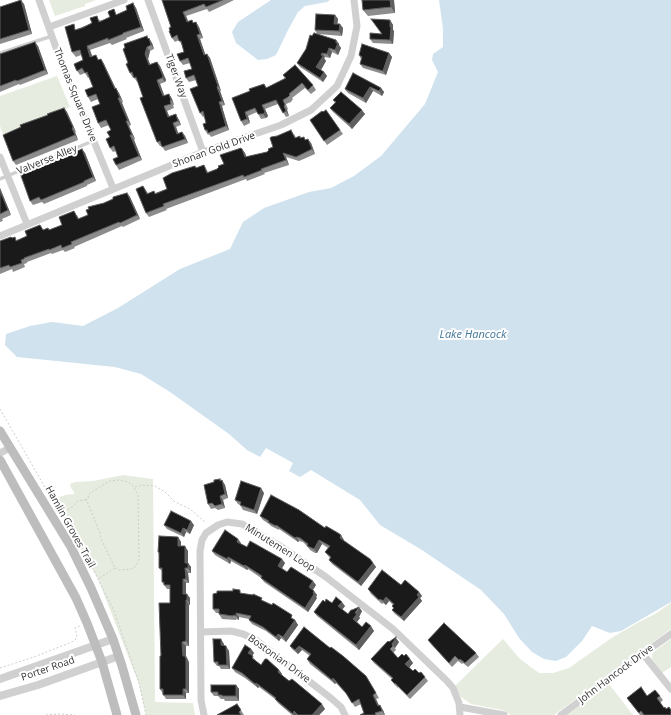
<!DOCTYPE html>
<style>
body{margin:0}
canvas{display:block;background:#fff}
</style>
<canvas width="671" height="715"></canvas>
<script>
const context = document.querySelector('canvas').getContext('2d');
context.lineJoin = 'round';
function fillPath(path, color) {
  context.fillStyle = color;
  context.fill(path, 'evenodd');
}
function toPath(rows) {
  const path = new Path2D();
  for (const r of rows) {
    path.moveTo(r[0], r[1]);
    for (let i = 2; i < r.length; i += 2) path.lineTo(r[i], r[i + 1]);
  }
  return path;
}
function stroke(path, color, width, dash) {
  context.strokeStyle = color;
  context.lineWidth = width;
  context.lineCap = dash ? 'butt' : 'round';
  context.setLineDash(dash || []);
  context.stroke(path);
}
function label(font, color, halo, rows, align = 'center') {
  context.font = font + ' "Open Sans",sans-serif';
  context.lineWidth = 4;
  context.setLineDash([]);
  context.textBaseline = 'middle';
  context.strokeStyle = halo;
  context.fillStyle = color;
  for (const [text, x, y, turn = 0] of rows) {
    context.save();
    context.translate(x, y);
    context.rotate((+turn || 0) * Math.PI / 180);
    context.textAlign = isNaN(turn) ? turn : align;
    if (halo) context.strokeText(text, 0, 0);
    context.fillText(text, 0, 0);
    context.restore();
  }
}
fillPath(toPath([
 [49,0,96,0,85,4,85,6,55,16],
 [57,76,70,107,3,134,0,126,0,96],
 [123,475,153,479,155,702,193,703,195,715,146,715,139,684,98,579,52,500,65,495,74,494,74,492,71,488,70,484,75,482,93,481],
 [671,603,671,629,554,715,511,715,502,710,471,704,461,697,455,686,503,639,520,659,539,673,553,673,569,668,613,637,639,622,655,614],
 [671,639,671,667,662,673,652,659,652,654,656,650],
 [609,684,633,715,567,715,578,707]
]), '#e6ecdf');
fillPath(toPath([
 [271,0,330,0,327,2,305,6,298,12,288,30,276,55,267,59,258,60,236,43,232,32,238,22],
 [439,0,671,0,671,602,621,631,610,633,592,626,582,641,566,657,556,661,544,659,532,652,519,638,504,614,481,590,422,550,380,525,360,500,311,470,300,477,289,471,293,463,266,448,260,457,247,450,229,434,170,392,141,374,115,367,17,357,5,345,6,334,30,326,52,322,83,326,118,308,180,269,230,249,243,222,264,208,309,192,331,188,354,176,381,156,425,104,438,72,432,60,433,54,443,47,443,29]
]), '#cfe2ee');
stroke(toPath([
 [0,409,50,496],
 [135,487,142,485,155,486,165,492,175,502,190,509,206,523],
 [85,500,88,499,89,494,101,486,110,481,118,480,128,482,134,487,138,495,139,559,136,566,131,569,120,570,115,568],
 [61,514,72,507,78,501,85,500,87,501,100,533,101,539,115,568,98,579],
 [80,547,90,563,114,611,139,683,146,715],
 [0,668,34,657,72,642,76,639,77,635,75,628,80,626],
 [46,715,59,714,75,715]
]), '#cdcdcd', 1, [2, 2]);
stroke(toPath([
 [0,53,52,36],
 [0,179,93,141]
]), '#d0d0d0', 3.5);
stroke(toPath([
 [39,0,59,56,113,188],
 [148,0,203,152],
 [49,27,124,0],
 [0,157,27,224],
 [0,236,203,152,281,125,311,110,337,86,351,56,357,26,354,0],
 [0,453,10,448],
 [201,632,231,631,243,634,256,640,332,699,341,707,345,715],
 [643,654,671,689],
 [460,707,504,715],
 [204,715,201,700,200,551,202,540,206,533,218,525,227,522,242,524,280,546,326,577,393,629,447,681,453,688,459,703,460,715],
 [561,715,643,654,671,634]
]), '#d0d0d0', 7);
stroke(toPath([
 [0,679,113,639],
 [0,696,38,685,119,656]
]), '#d0d0d0', 8);
stroke(toPath([
 [0,431,71,547,91,588,113,639,122,666,136,715],
 [0,460,76,598,87,623,102,662,117,715]
]), '#bdbdbd', 9);
fillPath(toPath([
 [162,0,234,0,226,4,209,12,207,9,186,16,188,21,192,20,194,23,199,27,203,38,200,39,205,55,207,54,210,58,221,91,220,91,225,105,222,106,223,110,229,130,211,137,209,134,208,135,205,130,206,123,205,116,203,117,200,113,198,86,196,80,189,82,186,78,192,69,190,63,183,65,180,61,184,52,182,45,179,40,175,42,172,38,170,31,171,27],
 [362,0,394,0,395,13,368,16,363,10],
 [133,3,136,8,144,31,126,38,127,39,112,45,110,43,90,50,92,56,99,60,101,59,104,64,115,89,119,93,123,102,122,103,131,125,129,126,135,139,134,140,142,160,119,170,116,165,118,157,116,151,113,152,110,148,110,137,111,130,109,125,101,128,98,123,100,104,98,99,91,102,88,97,93,87,89,77,88,78,85,73,80,75,76,69,83,60,81,55,76,57,72,52,77,29,100,20,101,21,127,10],
 [24,4,32,34,0,44,0,7],
 [335,15,338,19,337,24,343,28,342,36,318,34,336,40,339,44,339,45,341,48,338,55,332,52,330,58,325,57,324,58,326,61,320,70,324,72,327,76,323,82,300,67,297,63,306,49,317,34,315,30],
 [390,20,393,25,393,30,394,31,393,44,373,43,370,39,382,34],
 [148,39,152,43,154,49,150,51,148,59,150,64,157,62,160,66,166,80,165,82,160,84,164,96,169,94,172,99,174,105,173,105,174,108,167,111,169,116,176,114,179,120,181,125,176,127,178,133,182,132,185,136,188,143,165,151,162,146,160,146,157,142,138,82,137,82,134,77,133,78,130,73],
 [38,46,48,74,20,85,19,84,0,92,0,54],
 [389,53,392,57,386,75,363,68,360,64,361,59,359,55],
 [353,73,381,88,384,92,382,96,373,91,366,103,348,93,345,89],
 [283,75,313,85,316,90,311,94,305,88,292,98,293,99,291,102,286,104,288,109,287,110,289,116,286,117,278,104,265,109,268,116,266,118,261,119,257,112,248,116,250,123,244,126,241,121,250,91,264,84,267,88,285,79],
 [333,100,365,114,352,129,333,112,330,108,335,103],
 [64,108,67,112,76,132,75,132,78,140,16,165,13,161],
 [326,110,343,134,327,145,310,120],
 [294,134,296,138,301,138,306,140,311,143,315,154,299,161,286,157,289,165,264,173,265,174,247,181,246,179,166,209,167,210,149,217,146,213,143,186,148,193,155,193,167,189,197,168,204,165,208,172,217,169,242,149,245,153,246,157,267,152,273,147],
 [82,149,85,153,96,181,87,185,87,186,44,204,42,202,33,205,30,201,28,173],
 [0,188,11,215,2,219,3,221,0,222],
 [127,193,130,197,140,219,123,227,122,226,74,247,75,248,65,252,63,250,52,254,51,253,27,262,27,263,24,264,25,267,13,272,12,269,0,274,0,241,12,238,17,240,48,228,49,230,62,225,77,215,79,219,88,215,104,203],
 [221,480,222,480,225,485,228,498,223,500,225,508,218,510,215,508,211,509,208,504],
 [264,493,257,514,243,510,240,505,238,504,235,500],
 [260,516,325,528,344,540,344,541,373,563,376,567,361,586,332,564,329,560,330,558,325,552,328,548,322,544,317,553,315,553,310,550,307,546,303,542,299,541,298,542,279,529,279,530,271,526,269,524,263,520],
 [164,525,194,525,190,534,186,532,184,537,167,529],
 [178,537,181,542,181,546,188,551,188,563,191,567,191,573,188,573,189,583,186,583,186,594,190,598,190,605,189,605,189,646,186,646,186,656,188,660,189,663,189,693,186,693,186,699,166,699,160,689,161,656,170,603,170,589,167,589,162,582,162,571,159,568,159,554,158,552],
 [241,543,241,544,247,547,285,563,282,568,287,572,316,585,313,590,317,595,316,597,317,598,308,612,264,582,261,578,248,569,247,570,231,561,230,564,215,555,212,551],
 [401,585,419,592,422,596,420,598,422,601,404,621,395,614,392,610,393,608,392,606,393,605,389,601,386,605,383,603,382,604,371,594,368,589],
 [243,593,264,601,295,620,298,625,286,642,281,638,279,641,266,631,252,624,249,620,249,619,239,617,239,620,236,619,236,620,222,619,219,614,219,613,216,613,213,609],
 [325,602,345,606,342,610,348,614,352,610,362,611,359,617,360,618,357,622,362,627,374,631,359,650,317,616,314,612],
 [304,627,369,681,379,698,376,699,379,706,383,710,385,715,360,715,364,713,361,704,355,707,348,696,336,683,335,684,310,664,307,659,310,656,302,650,298,654,293,650,290,646],
 [428,640,476,653,479,657,468,667,463,663,462,664,458,661,452,667,431,644],
 [399,642,395,648,396,650,393,653,398,658,404,656,410,659,413,663,409,668,413,671,419,673,425,677,428,681,410,699,398,687,398,688,394,684,391,680,392,679,374,663,371,659],
 [224,644,224,646,229,651,230,669,221,669,219,666,217,666,214,662],
 [251,649,254,653,252,656,256,661,261,665,279,670,282,674,282,675,325,709,319,715,292,715,278,703,275,699,259,687,258,688,245,678,235,672,232,668],
 [236,685,239,689,239,701,225,701,224,699,221,699,218,696,214,696,211,692],
 [660,696,663,700,660,703,664,708,671,715,640,715,627,698],
 [237,704,244,715,217,715]
]), '#8c8c8c');
fillPath(toPath([
 [21,0,24,4,32,34,29,30],
 [390,0,394,0,395,13,391,7],
 [133,3,136,8,144,31,141,27],
 [183,12,186,16,190,26,187,22],
 [335,15,338,19,337,28,334,24],
 [390,20,393,25,393,30,394,31,393,44,390,40],
 [196,22,199,27,203,38,200,34],
 [340,24,343,28,342,36,339,31],
 [197,35,200,39,207,59,204,55],
 [149,38,152,43,154,49,151,45],
 [336,40,339,44,339,45,341,48,338,55,335,50,336,43],
 [35,42,38,46,48,74,45,70],
 [87,46,90,50,94,62,90,57],
 [147,47,150,51,148,59,152,69,149,65,145,54],
 [329,48,332,52,330,58,327,54],
 [322,53,325,57,324,58,326,61,320,72,316,67],
 [389,53,392,57,386,75,383,71],
 [207,54,210,58,221,91,218,86],
 [101,59,104,64,118,93,115,89],
 [157,62,160,66,166,80,165,82,162,78],
 [324,72,327,76,323,82,320,78],
 [157,80,160,84,166,100,163,96],
 [217,87,220,91,225,105,222,101],
 [370,87,373,91,366,103,363,98],
 [116,88,119,93,123,102,120,98],
 [381,88,384,92,382,96,379,91],
 [169,94,172,99,174,105,171,100],
 [118,98,122,103,131,125,128,121],
 [219,102,222,106,223,110,229,130,226,126,220,105],
 [262,105,265,109,268,116,266,118,263,114],
 [164,106,167,111,171,121,168,117],
 [284,106,287,110,289,116,286,111],
 [64,108,67,112,76,132,73,127],
 [362,110,365,114,352,129,349,124],
 [245,112,248,116,250,123,247,119],
 [176,115,179,120,181,125,178,121],
 [126,121,129,126,135,139,132,135],
 [173,123,176,127,180,138,177,134],
 [72,128,75,132,78,140,75,135],
 [182,132,185,136,188,143,185,139],
 [130,135,134,140,142,160,139,156],
 [308,139,311,143,315,154,312,149],
 [82,149,85,153,96,181,93,177],
 [242,149,245,153,248,161,245,157],
 [283,153,286,157,289,165,286,160],
 [0,188,11,215,8,210,0,191],
 [127,193,130,197,140,219,137,215],
 [220,479,223,483,222,480,225,485,228,498,225,494],
 [261,488,264,493,257,514,254,510],
 [220,496,223,500,225,508,222,504],
 [191,521,194,525,190,534,187,530],
 [183,528,186,532,184,537,181,533],
 [341,535,344,540,343,542,340,538],
 [178,537,181,542,181,550,178,546],
 [296,537,299,541,298,542,295,538],
 [238,539,241,543,240,546,237,542],
 [319,540,322,544,317,553,314,549],
 [185,546,188,551,188,563,191,567,191,573,185,563],
 [228,557,231,561,230,564,227,559],
 [282,559,285,563,281,570,278,566],
 [373,563,376,567,361,586,358,582],
 [245,565,248,569,247,570,244,566],
 [185,568,188,573,189,583,186,579],
 [183,579,186,583,186,598,183,594],
 [313,581,316,585,312,591,309,587],
 [314,591,317,595,316,597,317,598,308,612,305,608],
 [419,592,422,596,420,598,422,601,404,621,401,617],
 [187,594,190,598,190,605,187,600],
 [386,597,389,601,386,605,383,601],
 [186,600,189,605,189,646,186,641],
 [342,602,345,606,341,611,338,606],
 [359,607,362,611,359,617,360,618,356,623,353,619],
 [236,613,239,617,239,620,236,616],
 [295,620,298,625,286,642,283,637],
 [371,626,374,631,359,650,356,645],
 [278,634,281,638,279,641,276,637],
 [396,638,399,642,395,648,392,644],
 [221,639,224,644,224,649,221,645],
 [182,642,186,646,186,656,188,660,189,663,189,693,186,689,183,656],
 [226,646,229,651,230,669,227,665],
 [299,646,302,650,298,654,295,650],
 [251,649,254,653,251,658,248,653],
 [410,659,413,663,408,669,405,664],
 [279,670,282,674,281,676,278,672],
 [333,678,336,683,335,684,332,680],
 [256,683,259,687,258,688,255,684],
 [236,685,239,689,239,701,236,696],
 [183,689,186,693,186,699,183,695],
 [373,695,376,699,381,710,378,706],
 [322,704,325,709,319,715,312,715],
 [380,705,383,710,385,715,382,711],
 [294,711,297,715,294,715,293,714]
]), '#5f5f5f');
const building = toPath([
 [21,0,29,30,0,39,0,7,21,0],
 [162,0,223,0,206,7,204,4,183,12,187,22,192,20,193,23,196,22,200,34,197,35,204,55,207,54,218,86,217,87,222,101,219,102,220,105,226,126,208,133,207,130,205,130,203,124,206,123,203,111,200,113,190,89,198,86,194,75,186,78,184,71,192,69,188,58,180,61,177,54,184,52,181,41,179,41,177,35,172,38,169,31,170,31,169,28,171,27,162,0],
 [362,0,390,0,391,7,363,10,362,0],
 [133,3,141,27,123,33,123,34,108,40,108,38,87,46,90,57,96,55,98,60,101,59,115,89,116,88,120,98,118,98,128,121,126,121,132,135,130,135,139,156,116,165,113,159,118,157,114,146,110,148,106,139,110,137,107,132,111,130,106,120,98,123,97,120,92,107,100,104,96,94,88,97,85,90,93,87,87,72,85,73,82,68,77,71,76,69,74,64,83,60,80,50,72,52,65,27,74,24,75,30,82,28,92,23,90,18,97,16,99,22,110,17,108,12,109,11,114,9,116,15,127,10,126,6,133,3],
 [316,14,335,15,334,24,340,24,339,31,315,30,316,14],
 [371,19,390,20,390,27,391,27,390,40,370,39,370,33,382,34,371,19],
 [314,33,336,40,336,43,338,43,335,50,329,48,327,54,322,53,321,55,323,56,316,67,324,72,320,78,297,63,306,49,310,35,312,36,314,33],
 [147,36,148,39,149,38,151,45,147,47,145,54,149,65,157,62,163,76,162,78,157,80,159,86,163,96,169,94,171,100,170,101,171,104,164,106,168,117,176,114,176,115,178,121,173,123,177,134,182,132,185,139,162,147,160,141,157,142,140,98,143,97,136,77,134,78,132,72,130,73,126,64,128,63,123,49,125,48,124,44,147,36],
 [35,42,45,70,17,81,16,80,0,86,0,54,35,42],
 [362,44,389,53,383,71,360,64,362,57,359,55,362,44],
 [295,65,313,85,308,90,302,83,289,94,290,95,288,97,283,100,285,105,284,106,286,111,283,113,276,100,262,105,265,112,263,114,258,114,255,108,245,112,247,119,241,121,232,98,250,91,249,89,264,84,266,88,286,78,283,75,295,65],
 [353,73,381,88,379,91,370,87,363,98,345,89,353,73],
 [341,92,362,110,349,124,330,108,336,102,333,100,341,92],
 [64,108,73,127,72,128,75,135,13,161,3,135,21,127,20,125,48,115,47,114,64,108],
 [326,110,340,130,324,141,310,120,322,111,323,112,326,110],
 [291,130,295,138,300,136,300,138,304,137,305,140,308,139,312,149,296,157,283,153,286,160,261,169,262,170,244,177,243,175,163,204,164,206,146,213,136,189,143,186,147,194,154,191,155,194,167,189,163,178,172,173,195,166,196,168,204,165,207,173,217,169,219,167,218,166,224,164,220,155,241,148,242,149,245,157,267,152,269,150,268,149,273,147,270,138,271,137,277,136,291,130],
 [82,149,93,177,84,181,84,182,41,200,39,197,30,201,20,173,26,170,27,173,82,149],
 [0,191,8,210,0,214,0,191],
 [127,193,137,215,120,223,119,222,71,242,72,244,62,248,61,245,49,250,49,249,24,258,24,259,21,260,22,263,10,267,9,265,0,268,0,241,11,237,12,238,15,237,16,241,27,236,25,231,40,225,43,230,48,228,49,230,62,225,59,217,74,211,78,219,88,215,86,210,89,209,88,207,104,203,113,199,113,197,127,193],
 [220,479,220,481,222,480,225,494,220,496,222,504,215,506,212,503,208,504,204,485,214,482,214,480,220,479],
 [241,481,261,488,254,510,240,505,241,502,235,500,241,481],
 [271,495,299,510,325,528,326,526,338,533,341,535,340,538,370,559,373,563,358,582,329,560,331,557,325,552,330,546,319,540,314,549,312,548,307,546,308,544,300,538,296,537,295,538,276,525,276,526,268,522,269,521,260,516,271,495],
 [171,511,191,521,187,530,183,528,181,533,164,525,171,511],
 [225,530,238,539,237,542,247,547,250,541,282,559,278,566,287,572,291,567,313,581,309,587,314,591,313,593,314,594,305,608,261,578,262,576,245,565,244,566,228,557,227,559,212,551,225,530],
 [159,536,178,537,178,546,185,546,185,563,188,563,188,568,185,568,186,579,183,579,183,594,187,594,187,600,186,600,186,641,182,642,183,656,185,656,186,659,186,689,183,689,183,695,163,695,163,689,160,689,160,656,161,656,159,603,170,603,170,585,164,585,164,582,162,582,162,568,159,568,159,552,158,552,159,536],
 [382,570,401,585,405,580,419,592,417,595,419,597,401,617,392,610,394,608,392,606,394,604,386,597,383,601,380,599,379,600,368,589,382,570],
 [233,589,240,590,240,593,253,595,253,594,262,598,261,600,272,605,273,603,292,615,291,618,295,620,283,637,278,634,276,637,263,627,249,620,251,616,236,613,236,616,233,615,233,616,219,614,219,609,213,609,213,594,217,593,217,591,233,591,233,589],
 [336,597,342,602,338,606,348,614,351,610,352,610,359,607,355,613,357,614,353,619,362,627,366,622,371,626,356,645,314,612,323,600,325,602,326,599,332,603,336,597],
 [444,623,476,653,465,663,460,659,459,660,455,656,449,663,428,640,444,623],
 [304,627,330,648,331,647,343,656,366,676,376,693,373,695,378,706,380,705,382,711,375,713,376,715,360,715,364,713,359,699,352,703,346,693,333,678,332,680,307,659,311,654,299,646,295,650,290,646,304,627],
 [396,637,396,638,392,644,393,646,390,649,398,658,402,654,404,656,406,654,410,659,405,664,413,671,415,669,419,673,421,672,425,677,407,695,395,683,395,684,391,680,393,678,371,659,388,641,389,642,396,637],
 [213,639,221,639,221,645,226,646,227,665,218,665,218,662,214,662,213,639],
 [245,645,251,649,248,653,253,656,252,658,261,665,265,659,267,659,279,670,278,672,289,681,292,679,322,704,312,715,298,715,294,711,293,714,275,699,276,698,256,683,255,684,242,673,232,668,245,645],
 [211,685,236,685,236,696,222,696,222,695,218,695,218,692,211,692,211,685],
 [641,687,647,696,655,690,660,696,657,698,664,708,665,707,666,709,669,707,671,710,671,715,644,715,641,711,639,713,627,698,641,687],
 [237,704,241,710,239,712,241,715,217,715,237,704]
]);
fillPath(building, '#1a1a1a');
stroke(building, '#5f5f5f', 1);
label('10px', '#333', '#fff', [
 ["Tiger Way",176,76,70],
 ["Thomas Square Drive",75,95,68],
 ["Shonan Gold Drive",214,150,-20],
 ["Valverse Alley",47,160,-22],
 ["Hamlin Groves Trail",70,527,61],
 ["Minutemen Loop",280,548,32],
 ["Bostonian Drive",279,659,36],
 ["Porter Road",48,669,-19],
 ["John Hancock Drive",616,674,-37]
]);
label('italic 11px', '#3f7597', '#fff', [
 ["Lake Hancock",473,335]
]);
</script>
